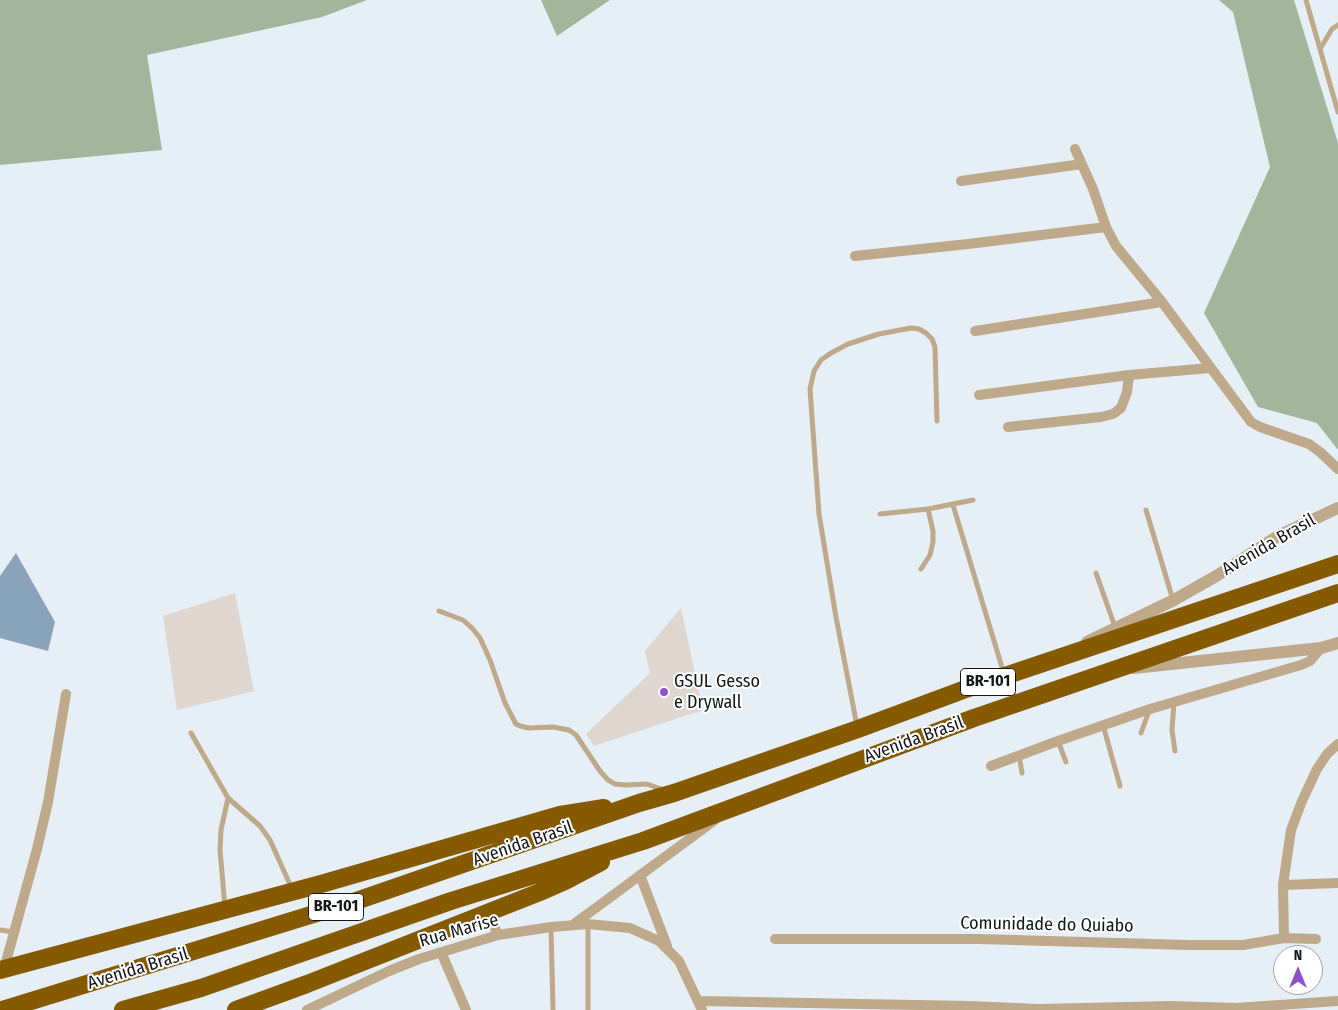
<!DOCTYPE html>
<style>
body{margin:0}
#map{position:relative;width:1338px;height:1010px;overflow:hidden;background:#e6eef6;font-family:"Fira Sans Condensed",sans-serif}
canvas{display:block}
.north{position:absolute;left:1273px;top:945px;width:50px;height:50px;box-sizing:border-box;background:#fff;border:1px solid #a1a2a3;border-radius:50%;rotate:0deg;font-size:14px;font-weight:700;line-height:20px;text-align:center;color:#14171a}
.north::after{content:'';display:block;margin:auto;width:18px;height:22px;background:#8e52c9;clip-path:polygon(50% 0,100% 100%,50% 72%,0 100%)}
</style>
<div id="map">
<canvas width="1338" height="1010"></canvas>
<div class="north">N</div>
</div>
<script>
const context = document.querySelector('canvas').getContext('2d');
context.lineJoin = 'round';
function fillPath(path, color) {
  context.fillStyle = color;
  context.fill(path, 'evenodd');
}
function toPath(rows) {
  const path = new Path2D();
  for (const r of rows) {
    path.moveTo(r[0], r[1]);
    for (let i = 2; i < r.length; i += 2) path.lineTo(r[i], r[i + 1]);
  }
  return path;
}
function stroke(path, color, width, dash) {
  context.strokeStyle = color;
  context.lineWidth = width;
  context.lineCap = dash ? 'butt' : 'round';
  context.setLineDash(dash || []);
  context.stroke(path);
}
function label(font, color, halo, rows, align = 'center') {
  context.font = font + ' "Fira Sans Condensed",sans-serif';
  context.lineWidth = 4;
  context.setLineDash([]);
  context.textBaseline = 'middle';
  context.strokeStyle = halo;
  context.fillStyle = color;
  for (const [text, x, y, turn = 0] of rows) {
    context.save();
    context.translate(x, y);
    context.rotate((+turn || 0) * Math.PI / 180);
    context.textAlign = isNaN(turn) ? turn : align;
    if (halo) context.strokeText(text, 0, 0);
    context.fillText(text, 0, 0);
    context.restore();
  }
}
fillPath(toPath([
 [0,0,367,0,322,17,147,55,162,150,0,165],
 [541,0,610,0,557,36],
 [1219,0,1294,0,1338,143,1338,450,1317,423,1258,407,1204,313,1270,167,1233,12]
]), '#a1b69b');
fillPath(toPath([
 [16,553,55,622,48,651,0,638,0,576]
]), '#88a3ba');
fillPath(toPath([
 [235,593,254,691,177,710,163,616],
 [681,608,703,710,594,746,586,734,650,673,645,651]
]), '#dfd7cf');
stroke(toPath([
 [1306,0,1338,112],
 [1320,49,1332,29,1338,25],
 [953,505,1004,674],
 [1146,510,1173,600],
 [880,514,928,509,973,500],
 [921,569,930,555,933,542,933,531,928,509],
 [1096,573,1115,627],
 [439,611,463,620,472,628,480,638,490,660,505,703,516,724,520,726,529,728,553,727,569,730,576,735,600,771,608,780,615,784,625,785,647,784,664,790],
 [1174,702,1172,730,1175,751],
 [1103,725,1120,786],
 [857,726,836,617,819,514,810,389,814,371,821,360,831,353,848,344,879,334,911,328,919,329,926,333,932,339,935,347,937,421],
 [191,733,228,798,260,826,270,840,292,889],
 [1141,733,1149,711],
 [1058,741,1066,762],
 [1019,755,1022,773],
 [225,907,220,850,221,830,228,798],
 [588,924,588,1010],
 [551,927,553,1010],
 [0,930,14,932]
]), '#bea98b', 5);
stroke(toPath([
 [1075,149,1093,189,1106,227,1116,246,1162,302,1251,422,1260,427,1309,444,1320,452,1338,469],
 [961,181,1082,164],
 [855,256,968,244,1106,227],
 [975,331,1162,302],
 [979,395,1129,375,1210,368],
 [1008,427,1101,417,1113,414,1121,408,1127,392,1129,375],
 [991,766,1058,741,1150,709,1301,665,1310,661,1321,648],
 [640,875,667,946],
 [1283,885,1291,830,1302,801,1317,769,1327,754,1338,744],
 [488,912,498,935],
 [574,924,715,820],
 [1284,938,1283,885,1338,883],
 [775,939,979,939,1188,945,1243,945,1284,938,1316,939],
 [441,952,466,1010],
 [4,969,37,849,48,802,66,694],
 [698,1001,970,1006,1038,1009,1171,1006,1236,1008,1237,1010],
 [1236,1008,1338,1001],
 [307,1010,389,971,419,959,498,935,551,927,588,924,630,928,659,941,679,961,702,1010]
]), '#bea98b', 10);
stroke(toPath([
 [1087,642,1174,600,1218,575,1278,536,1338,508],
 [1134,668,1321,648,1338,643]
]), '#bea98b', 12);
stroke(toPath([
 [0,970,321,884,560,815,604,808],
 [2,1010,356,901,639,803,674,793,858,729,963,690,1338,564],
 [123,1010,201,988,451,901,643,841,974,718,1338,593],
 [236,1010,307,984,540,892,565,881,601,862]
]), '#855a00', 18);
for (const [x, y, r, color] of [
 [664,692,5,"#8e52c9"]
]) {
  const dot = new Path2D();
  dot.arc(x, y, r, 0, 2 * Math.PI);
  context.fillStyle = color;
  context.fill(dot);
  stroke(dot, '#fff', 2);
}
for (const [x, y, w] of [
 [988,682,55],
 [336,907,55]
]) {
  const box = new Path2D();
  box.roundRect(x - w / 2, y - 13.5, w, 27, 4);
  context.fillStyle = '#fff';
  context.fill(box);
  stroke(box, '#14171a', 1);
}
label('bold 16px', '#14171a', null, [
 ["BR-101",988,682],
 ["BR-101",336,907]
]);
label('18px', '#14171a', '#fff', [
 ["Avenida Brasil",1269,545,-30],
 ["Avenida Brasil",914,740,-20],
 ["Avenida Brasil",523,844,-19],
 ["Comunidade do Quiabo",1047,925,1],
 ["Rua Marise",459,931,-16],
 ["Avenida Brasil",138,969,-17]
]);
label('18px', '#14171a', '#fff', [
 ["GSUL Gesso",674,682],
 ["e Drywall",674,703]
], 'left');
</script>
